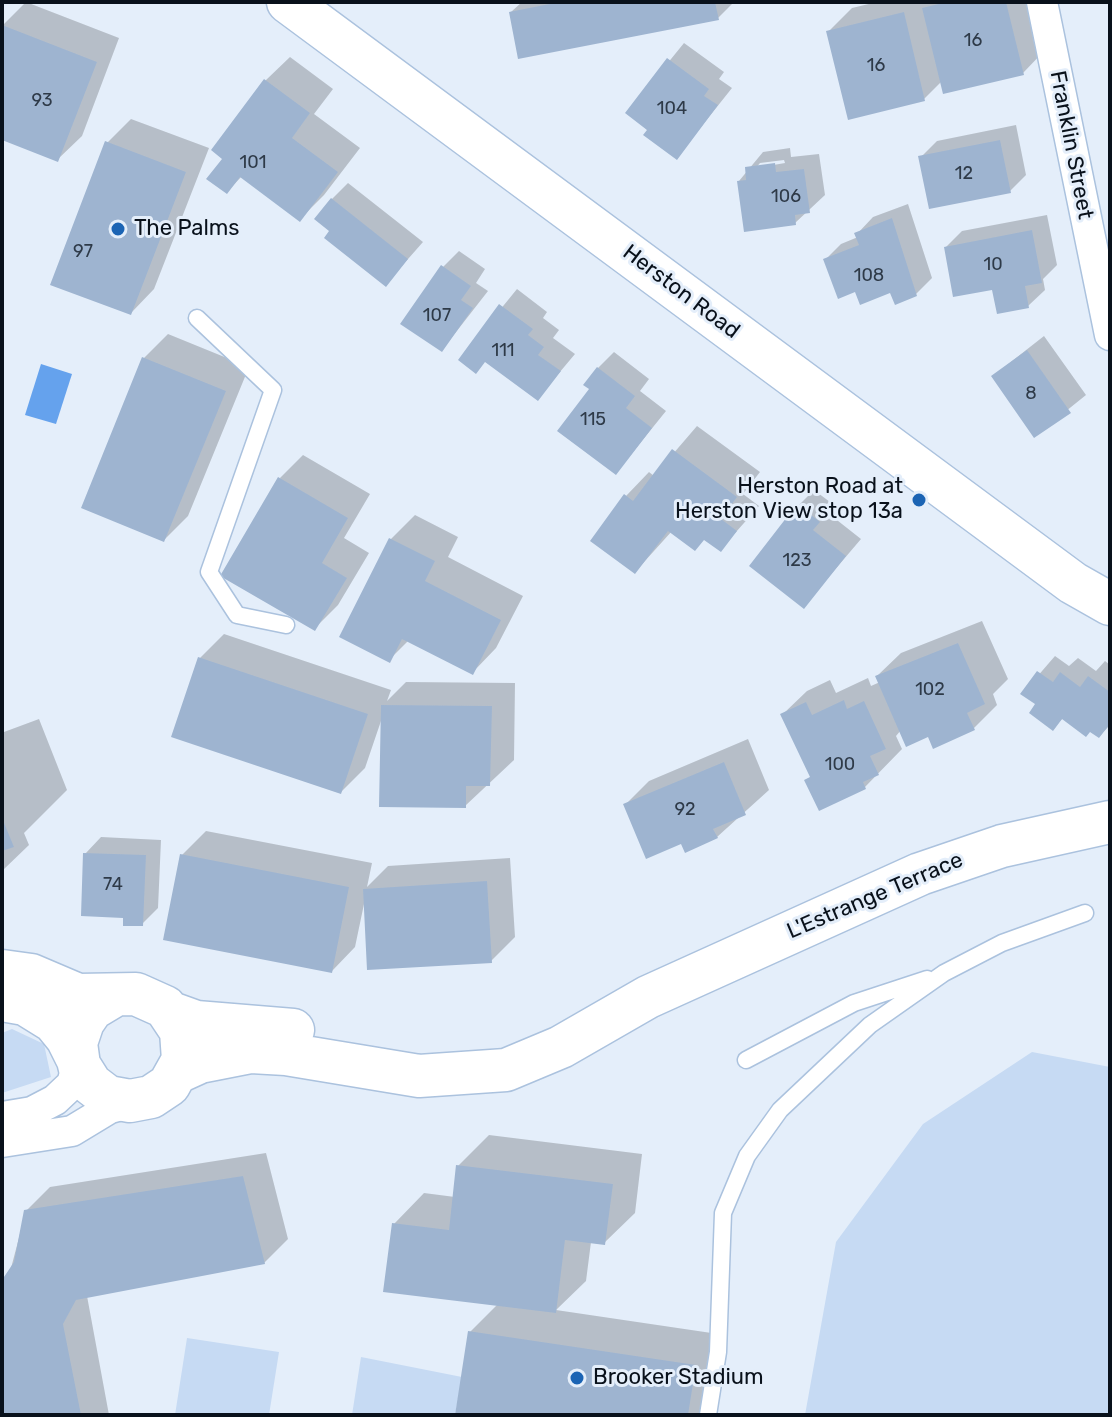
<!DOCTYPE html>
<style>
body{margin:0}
#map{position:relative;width:1112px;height:1417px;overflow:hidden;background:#e4eefa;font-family:Rubik,sans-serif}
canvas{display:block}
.frame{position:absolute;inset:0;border:4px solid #09111b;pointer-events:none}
</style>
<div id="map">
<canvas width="1112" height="1417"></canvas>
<div class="frame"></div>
</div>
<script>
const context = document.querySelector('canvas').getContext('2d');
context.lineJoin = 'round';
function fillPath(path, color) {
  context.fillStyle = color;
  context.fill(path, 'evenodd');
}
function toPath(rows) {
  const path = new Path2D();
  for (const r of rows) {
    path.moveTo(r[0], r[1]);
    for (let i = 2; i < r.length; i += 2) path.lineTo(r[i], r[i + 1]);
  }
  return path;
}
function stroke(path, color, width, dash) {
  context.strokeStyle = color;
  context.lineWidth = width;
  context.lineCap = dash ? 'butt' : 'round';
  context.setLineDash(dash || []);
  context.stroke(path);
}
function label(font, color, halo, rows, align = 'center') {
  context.font = font + ' Rubik,sans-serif';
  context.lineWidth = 6;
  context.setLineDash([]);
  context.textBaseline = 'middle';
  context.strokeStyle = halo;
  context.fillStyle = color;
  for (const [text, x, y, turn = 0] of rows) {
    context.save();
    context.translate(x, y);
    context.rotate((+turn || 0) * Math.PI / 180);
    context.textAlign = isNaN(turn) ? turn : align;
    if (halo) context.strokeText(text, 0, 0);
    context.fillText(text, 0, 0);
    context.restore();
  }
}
fillPath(toPath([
 [12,1029,44,1044,51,1077,2,1093,2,1033],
 [1032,1052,1110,1067,1110,1415,805,1415,836,1242,923,1124],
 [187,1338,279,1352,269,1415,175,1415],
 [361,1357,462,1377,455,1415,352,1415]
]), '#c6daf3');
fillPath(toPath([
 [41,364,72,374,56,424,25,415]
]), '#65a2ed');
fillPath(toPath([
 [26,2,119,38,82,136,58,159,2,138,2,26],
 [522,2,734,2,718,18,511,12],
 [877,2,1035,2,1046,49,1023,73,942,81,924,99,828,32,852,8],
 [684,43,724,72,719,79,732,88,677,157,628,112],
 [290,57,333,89,314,114,360,148,324,195,300,219,242,176,227,192,225,158,213,150,266,80],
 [131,119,209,148,154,289,131,313,107,143],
 [1016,125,1026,175,1010,191,921,157,937,141],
 [790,148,791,157,819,154,825,195,795,223,739,181,763,152],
 [784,160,785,163,756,168,760,163],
 [348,183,423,242,386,284,331,231,332,199],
 [908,204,932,278,916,294,891,291,825,260,841,244,858,237,857,234,873,217],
 [1047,215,1057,265,1043,279,1045,290,1028,306,994,287,946,247,962,231],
 [459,251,485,269,476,283,488,291,442,350,443,267],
 [517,289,547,312,543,318,559,330,553,338,575,354,538,398,486,360,460,359],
 [168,334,249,367,188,516,164,540,144,358],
 [1044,336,1086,395,1035,436,993,376],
 [614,352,649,379,640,391,666,411,616,473,592,389,598,368],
 [697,426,760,472,743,494,759,506,721,549,705,538,672,531,635,572,626,496,649,472,654,476],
 [303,455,370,494,344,538,369,553,338,605,314,629,280,478],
 [814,490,834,505,828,513,861,539,804,606,798,506],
 [415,515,458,537,448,557,523,596,496,648,473,672,409,640,389,660,391,539],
 [982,621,1008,679,993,694,997,705,974,728,929,735,901,730,896,736,902,749,865,787,812,776,783,714,807,691,830,680,836,693,868,678,871,686,880,682,877,676,901,653],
 [224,634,391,690,387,701,406,682,515,683,514,760,465,806,382,718,365,768,341,792,200,658],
 [1055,656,1069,666,1078,658,1096,671,1105,661,1110,665,1110,725,1099,736,1063,718,1053,728,1038,704,1023,693],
 [39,719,67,790,24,833,29,845,2,871,2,727,4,732],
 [748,739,769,790,717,837,682,841,625,805,649,781],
 [206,831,372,863,367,887,388,866,510,858,515,937,491,961,364,904,355,947,332,971,182,855],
 [101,837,161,840,158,908,142,924,125,916,85,854],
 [489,1135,642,1154,635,1213,604,1243,591,1242,586,1281,556,1310,725,1335,713,1415,457,1415,470,1332,498,1304,394,1224,424,1193,455,1197,458,1166],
 [266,1153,288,1239,264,1263,87,1296,109,1415,2,1415,2,1279,10,1272,26,1211,50,1187]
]), '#0003');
fillPath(toPath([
 [560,2,715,2,719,20,518,59,509,12],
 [947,2,1006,2,1024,75,943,94,922,8],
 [904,12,925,101,848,120,826,31],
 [2,25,97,62,58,162,2,140],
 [667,58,709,89,704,96,718,105,677,160,643,135,647,130,625,113],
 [264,79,310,113,292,138,338,172,300,222,240,177,227,194,206,179,222,159,211,150],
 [1000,140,1011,193,929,209,918,156],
 [105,141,186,172,131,315,50,285],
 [775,163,776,172,804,169,810,213,795,215,796,225,744,232,737,181,746,180,745,167],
 [331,198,408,259,386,287,324,238,329,231,314,219],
 [892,218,917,296,895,305,890,293,860,305,855,292,838,299,823,259,859,245,854,233],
 [1032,230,1042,283,1025,286,1029,308,997,314,992,290,953,297,944,247],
 [441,265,471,286,461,300,473,308,442,352,400,324],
 [499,304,533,329,528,335,544,347,538,355,561,371,538,401,485,362,476,374,458,360],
 [1027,350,1071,413,1034,438,991,376],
 [142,357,226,391,164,542,81,508],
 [597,367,635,396,626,408,652,428,616,475,557,431,589,389,583,385],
 [672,449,737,497,721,519,737,531,721,552,704,540,695,551,668,531,635,574,590,541,624,494,633,501],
 [278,477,348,518,322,563,347,578,315,631,220,576],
 [797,504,820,522,813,530,846,556,804,609,749,566],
 [389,538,435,561,425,581,501,620,473,675,402,639,390,663,339,637],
 [958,643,985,704,967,713,975,730,933,749,928,737,906,747,875,676],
 [198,657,368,714,341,794,171,737],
 [1037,671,1053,682,1060,672,1080,687,1088,676,1110,692,1110,724,1099,738,1090,732,1086,737,1062,719,1053,731,1029,713,1035,704,1020,694],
 [844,700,847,709,864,701,886,749,870,756,879,775,863,782,866,789,819,811,804,780,810,777,780,714,806,702,812,715],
 [381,705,492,706,490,786,466,786,466,808,379,807],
 [724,762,746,815,713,829,718,838,685,853,681,844,646,859,623,804],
 [2,818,14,847,2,851],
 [83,853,146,855,143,926,123,926,123,918,81,916],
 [180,854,349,887,332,973,163,940],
 [487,881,492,963,367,970,363,889],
 [456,1165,613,1184,605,1245,565,1240,556,1313,383,1292,392,1223,449,1230],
 [243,1176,265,1264,76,1300,63,1324,81,1415,2,1415,2,1280,14,1262,24,1210],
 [468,1331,696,1365,688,1415,455,1415]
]), '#9eb4d0');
const lane = toPath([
 [197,318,273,390,209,572,237,615,286,625],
 [746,1060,854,1003,927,979],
 [708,1415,718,1352,723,1213,747,1156,780,1110,870,1025,944,973,1002,943,1085,913]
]);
const street = toPath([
 [1042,2,1110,335],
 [2,1117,32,1112,55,1100,72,1084,78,1062],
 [2,1142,72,1131,110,1108,135,1101]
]);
const secondary = toPath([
 [288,2,1073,583,1110,604],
 [2,971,31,975,78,995,136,994,165,1007,181,1031,183,1060,169,1085,151,1097,130,1101,108,1097,91,1084,79,1065,76,1043,83,1022,92,1009,112,997],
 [2,1000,25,1004,54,1022,67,1038,77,1058],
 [171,1013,196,1022,293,1030],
 [178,1072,200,1062,251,1052,286,1054,419,1076,506,1070,561,1047,648,997,920,874,1002,846,1110,822]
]);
stroke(lane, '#abc2de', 19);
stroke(street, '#abc2de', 33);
stroke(secondary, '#abc2de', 45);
stroke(lane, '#fff', 16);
stroke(street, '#fff', 30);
stroke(secondary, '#fff', 42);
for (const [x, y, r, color] of [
 [118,229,8,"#1b64b4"],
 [919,500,8,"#1b64b4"],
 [577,1378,8,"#1b64b4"]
]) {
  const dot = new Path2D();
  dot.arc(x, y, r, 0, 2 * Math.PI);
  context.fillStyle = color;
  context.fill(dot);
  stroke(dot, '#e4eefa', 3);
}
label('18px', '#2e3a48', null, [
 ["16",973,41],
 ["16",876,66],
 ["93",42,101],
 ["104",672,109],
 ["101",253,163],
 ["12",964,174],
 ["106",786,197],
 ["97",83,252],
 ["10",993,265],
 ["108",869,276],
 ["107",437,316],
 ["111",503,351],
 ["8",1031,394],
 ["115",593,420],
 ["123",797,561],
 ["102",930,690],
 ["100",840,765],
 ["92",685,810],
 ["74",113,885]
]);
label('22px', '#09111b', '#e4eefa', [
 ["Franklin Street",1071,145,79],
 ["Herston Road",681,292,37],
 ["L'Estrange Terrace",875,896,-23]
]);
label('22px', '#09111b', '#e4eefa', [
 ["The Palms",134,229],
 ["Herston Road at",903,487,"right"],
 ["Herston View stop 13a",903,512,"right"],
 ["Brooker Stadium",593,1378]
], 'left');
</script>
